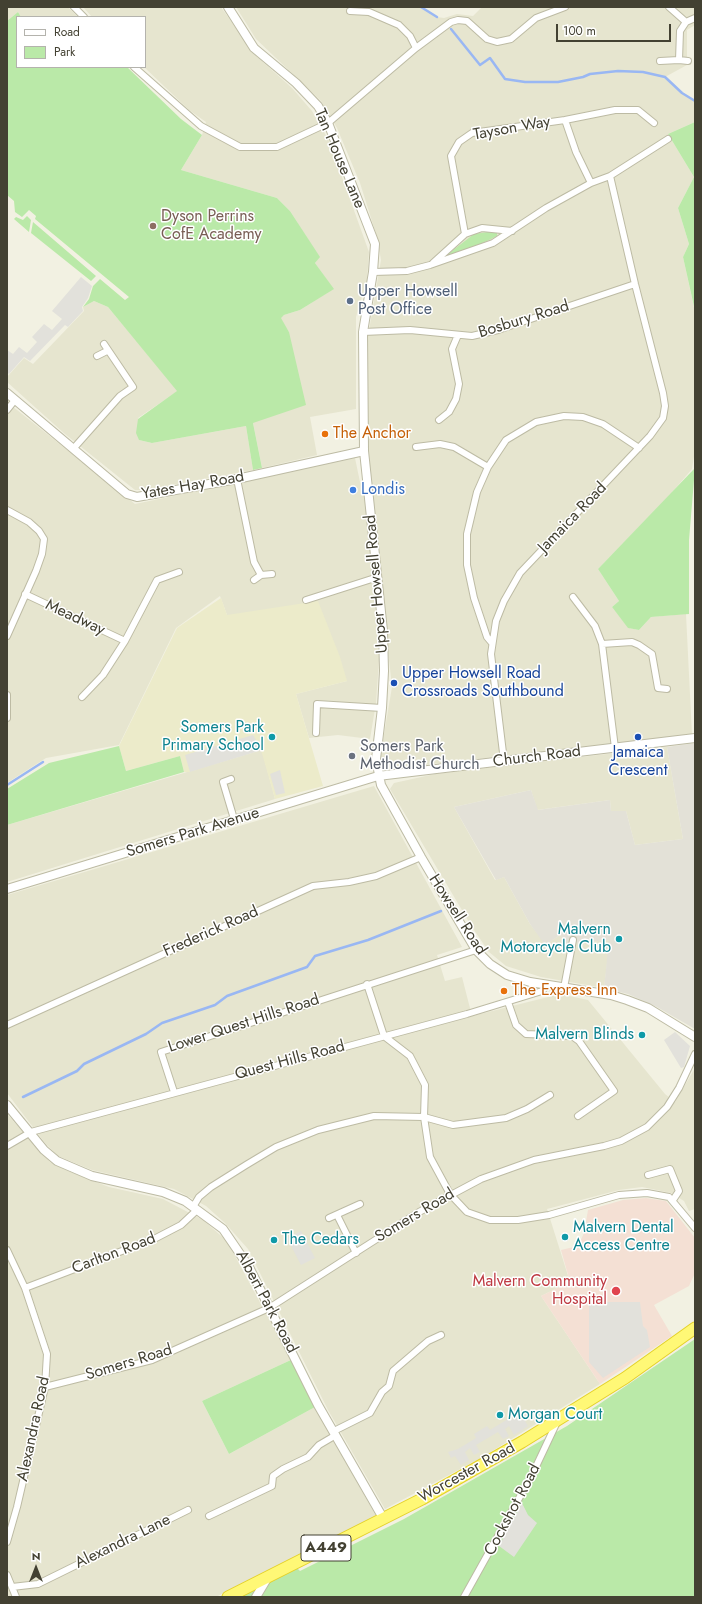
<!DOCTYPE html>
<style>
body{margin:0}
#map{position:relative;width:702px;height:1604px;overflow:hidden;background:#f2f1e2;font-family:Jost,sans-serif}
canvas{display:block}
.frame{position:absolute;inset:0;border:8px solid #434132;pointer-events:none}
.legend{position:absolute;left:16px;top:16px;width:130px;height:52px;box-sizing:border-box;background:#fff;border:1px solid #b4b3ad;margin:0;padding:5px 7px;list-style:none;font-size:12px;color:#434132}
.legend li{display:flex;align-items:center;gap:8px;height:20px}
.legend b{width:20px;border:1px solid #b4b3ad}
.north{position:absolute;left:16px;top:1548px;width:40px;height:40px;-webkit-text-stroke:3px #fff;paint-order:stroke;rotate:0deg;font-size:11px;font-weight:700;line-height:16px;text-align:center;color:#434132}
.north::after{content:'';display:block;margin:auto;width:14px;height:18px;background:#434132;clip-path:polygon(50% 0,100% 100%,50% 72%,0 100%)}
.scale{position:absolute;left:556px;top:24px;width:115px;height:18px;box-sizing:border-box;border:2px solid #434132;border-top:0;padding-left:5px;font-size:12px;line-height:14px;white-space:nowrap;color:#434132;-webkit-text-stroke:3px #fff;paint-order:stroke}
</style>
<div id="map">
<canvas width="702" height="1604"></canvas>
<div class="frame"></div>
<ul class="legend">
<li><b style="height:5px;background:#fff"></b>Road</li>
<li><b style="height:11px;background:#bae9a8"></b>Park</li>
</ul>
<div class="north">N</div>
<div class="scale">100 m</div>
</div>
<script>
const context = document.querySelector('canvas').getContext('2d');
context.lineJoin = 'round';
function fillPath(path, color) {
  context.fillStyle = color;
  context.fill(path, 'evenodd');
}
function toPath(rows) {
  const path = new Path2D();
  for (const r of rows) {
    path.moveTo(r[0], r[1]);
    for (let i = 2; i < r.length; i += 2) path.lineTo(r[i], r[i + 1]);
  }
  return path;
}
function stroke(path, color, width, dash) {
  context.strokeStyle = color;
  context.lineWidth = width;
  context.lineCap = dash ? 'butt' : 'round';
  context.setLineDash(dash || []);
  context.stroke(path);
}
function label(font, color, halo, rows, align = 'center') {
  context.font = font + ' Jost,sans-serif';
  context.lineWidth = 3;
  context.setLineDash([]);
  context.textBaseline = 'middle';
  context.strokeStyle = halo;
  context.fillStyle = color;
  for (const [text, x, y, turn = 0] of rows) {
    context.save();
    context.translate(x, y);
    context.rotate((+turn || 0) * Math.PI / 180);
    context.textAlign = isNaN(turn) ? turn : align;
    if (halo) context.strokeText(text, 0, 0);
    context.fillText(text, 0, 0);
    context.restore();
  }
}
fillPath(toPath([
 [7,7,68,7,78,17,21,17,18,12,7,21],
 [83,7,221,7,254,54,292,88,312,111,329,141,369,252,367,280,356,317,356,409,310,417,317,455,262,468,253,423,289,332,280,318,284,315,300,310,333,289,315,263,319,257,290,211,277,198,181,170,202,135,206,122,189,110,144,67,145,17,92,17],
 [236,7,421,7,437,17,444,18,457,14,473,16,482,7,695,7,695,25,687,30,687,65,665,77,682,93,695,101,695,122,668,134,694,177,678,208,689,244,683,257,695,312,695,450,692,469,668,497,598,569,619,601,612,607,629,628,639,630,651,617,686,614,692,735,387,769,380,758,392,687,367,458,367,342,381,260,377,237,360,183,337,128,321,101,256,39],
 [94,301,108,307,178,391,138,418,139,440,152,443,246,426,253,470,144,490,135,490,65,434,7,382,7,377,24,358,33,364,84,311,83,307],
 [7,402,135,504,355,458,360,482,365,487,371,538,379,660,376,703,370,739,338,735,309,738,296,694,347,681,227,615,220,596,176,628,119,745,46,758,7,783],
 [667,747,683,839,635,845,626,811,611,811,610,800,537,810,531,790,454,807,495,880,504,877,530,924,546,944,560,935,575,943,610,940,604,988,541,977,506,966,489,952,472,927,390,789,394,783,435,774],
 [262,750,275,799,7,882,7,825],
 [374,786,462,947,437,955,445,981,462,977,472,1016,560,994,588,1000,665,1094,675,1102,695,1068,695,1209,689,1211,684,1201,671,1193,642,1187,619,1190,547,1209,570,1282,541,1296,600,1384,481,1458,385,1509,328,1410,248,1249,225,1223,206,1206,174,1189,92,1170,58,1156,45,1143,7,1093,7,895],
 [7,1114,50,1162,68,1171,109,1187,163,1199,203,1220,227,1241,263,1308,293,1359,202,1401,229,1454,315,1407,376,1516,216,1597,7,1597]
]), '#e6e5cf');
fillPath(toPath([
 [695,743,695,1029,657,1007,628,994,604,988,609,940,567,944,560,935,545,945,530,924,504,877,496,880,454,807,531,790,538,810,610,800,611,811,626,811,635,845,683,839,667,747]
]), '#e3e1d7');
fillPath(toPath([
 [221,598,227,615,318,601,340,657,347,681,296,694,323,786,275,799,261,750,190,772,184,772,180,756,126,771,119,746,177,628]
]), '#ecebca');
fillPath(toPath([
 [646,1198,666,1201,695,1238,695,1273,689,1286,654,1305,672,1336,600,1384,541,1296,570,1282,561,1250,578,1246,584,1233,588,1210,623,1200]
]), '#f4e0d4');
fillPath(toPath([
 [18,12,21,17,17,17,17,67,127,67,181,119,202,135,181,170,277,198,290,211,320,257,315,263,334,289,300,310,284,315,281,318,289,332,306,405,253,423,262,468,253,470,246,426,152,443,139,440,136,433,138,419,177,391,108,307,94,301,83,307,89,299,93,286,100,279,125,300,129,297,35,219,36,216,29,210,22,217,15,212,14,201,7,195,7,21],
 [695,122,695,311,683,257,689,244,678,208,694,177,668,134],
 [27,216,31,220,29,232,14,219,16,217,23,220],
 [33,222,96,276,91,281,31,233],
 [494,231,497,233,497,236,489,240,476,246,449,255,448,254,474,234],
 [695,468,689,540,689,614,651,617,639,630,628,628,612,607,619,601,598,569],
 [119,746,126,771,180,756,184,772,7,825,7,789,49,763],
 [695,1339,695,1597,233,1597,296,1567,300,1571,404,1519,567,1426],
 [293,1359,315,1407,229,1454,202,1401]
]), '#bae9a8');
fillPath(toPath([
 [81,277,92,286,88,298,82,307,83,311,68,327,65,325,30,361,24,357,9,374,7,372,7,350,13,354,19,347,27,353,37,342,32,337,44,324,52,330,62,319,52,311],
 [253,735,262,750,190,772,185,755],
 [280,770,285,793,276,795,270,774],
 [675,1032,690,1046,684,1067,681,1068,664,1040],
 [301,1231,315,1258,301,1265,287,1238],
 [589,1302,640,1302,643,1326,647,1330,650,1347,603,1378,589,1362],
 [521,1414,528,1426,514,1435,509,1426,505,1429,509,1436,503,1439,498,1432,476,1445,480,1452,474,1455,470,1448,465,1452,469,1460,461,1465,455,1456,451,1458,448,1452,458,1449,476,1438,474,1434,487,1426,490,1430,508,1419,509,1421],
 [522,1503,528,1515,537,1523,514,1557,499,1546]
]), '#e2e1db');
stroke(toPath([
 [421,7,437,17],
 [451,29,480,65,490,58,505,79,525,82,558,82,583,77,590,74,618,71,643,72,665,77,682,93,695,101],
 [7,785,43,762],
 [23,1097,77,1071,84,1064,146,1034,162,1023,215,1005,227,996,307,967,315,956,368,940,441,911]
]), '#99b7f3', 2.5);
const minor = toPath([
 [74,7,84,17],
 [669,7,686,22,695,18],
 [416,48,451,22,458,20,467,21,487,39,497,42,511,39,536,18,565,7],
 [679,60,688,61],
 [660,61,679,60,680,31,686,22],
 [134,67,201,126,240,147,277,147,328,123,416,48,410,36,399,25,369,12,350,11],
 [610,176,668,139],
 [591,183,576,152,565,120,615,110,638,110,654,123],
 [465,234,451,156,459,142,472,133,565,120],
 [433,263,465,234,482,228,512,231],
 [373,272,407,271,430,265,493,243,546,208,591,183,610,176,635,284,663,393,665,406,663,418,650,436,520,573,504,601,496,621,491,654,504,761],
 [363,332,410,330,472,336,498,330,635,284],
 [97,356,107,351],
 [7,410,15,400],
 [439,420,449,412,456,399,459,384,452,349,458,335],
 [416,447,440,444,454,447,488,467],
 [73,449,120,396,133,387,104,344],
 [237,479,254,562,261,575,272,574],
 [7,510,29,522,39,531,44,539,42,554,36,571,7,636],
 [254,580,261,575],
 [25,594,125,641,157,580,179,572],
 [573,597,595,626,602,644,615,748],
 [306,600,378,577],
 [492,643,487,637,474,598,467,565,467,534,477,492,488,467,506,440,536,422,564,416,583,417,603,424,639,448],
 [602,644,632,642,639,645,652,654,658,688,667,689],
 [7,695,7,718],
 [82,697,103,675,125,641],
 [316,733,317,704,382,708],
 [231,779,223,782,234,819],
 [367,984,384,1036,410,1056,425,1085,424,1117,430,1157,450,1194,467,1212,490,1220,518,1220,549,1215,619,1195,647,1193,669,1197,695,1228],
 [564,988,573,940],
 [508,1002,516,1025,526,1034,572,1036,579,1041,614,1091,578,1116],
 [7,1025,313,886,349,882,376,876,421,857],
 [174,1092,161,1052,476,950],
 [7,1146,31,1132,467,1014,542,991,547,985],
 [648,1175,670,1169,679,1191,673,1200],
 [193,1207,199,1197,211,1187,246,1165,276,1147,318,1130,374,1116,424,1117,453,1125,506,1118,527,1109,550,1095],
 [337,1215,356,1253],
 [329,1218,360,1204],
 [7,1250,25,1288,47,1354,45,1387,17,1507,7,1542],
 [25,1288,156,1238,181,1225,197,1210],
 [45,1387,152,1360,269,1308,419,1212,481,1179,534,1160,604,1146,621,1141,647,1127,667,1107,679,1088,695,1054],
 [334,1431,370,1413,382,1392,389,1386,393,1371,428,1341,441,1335],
 [209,1516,272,1486,273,1476,283,1469,308,1457,319,1445,336,1435],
 [7,1575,16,1597],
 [12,1587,38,1584,188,1510],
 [464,1597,532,1475,557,1422]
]);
const tertiary = toPath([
 [228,7,254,48,296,83,318,106,328,123,375,244,373,272,363,332,364,451,383,631,384,671,382,708,376,759,381,785,421,857,476,950,490,964,507,975,530,982,611,995,627,1000,648,1008,695,1037],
 [7,393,127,494,137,497,237,479,364,451],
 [7,889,378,776,695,738],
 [7,1105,44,1150,57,1161,92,1176,163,1192,185,1201,223,1229,249,1267,318,1405,383,1518],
 [256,1597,268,1577]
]);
const trunk = toPath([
 [228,1597,422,1499,522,1442,625,1378,695,1328]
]);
stroke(minor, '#bdbba4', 8);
stroke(tertiary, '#bdbba4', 10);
stroke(trunk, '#e4d129', 13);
stroke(minor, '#fff', 6);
stroke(tertiary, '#fff', 8);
stroke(trunk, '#fff876', 11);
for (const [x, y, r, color] of [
 [153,226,4,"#8d6e63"],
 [350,301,4,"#5c6f8a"],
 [325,434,4,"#e8710a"],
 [353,490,4,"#3f7fe0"],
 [394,683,4,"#1a4fb4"],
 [272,737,4,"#0f9aa8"],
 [638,737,4,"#1a4fb4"],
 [352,756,4,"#6b7280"],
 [619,939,4,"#0f9aa8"],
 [504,991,4,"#e8710a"],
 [642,1035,4,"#0f9aa8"],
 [565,1237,4,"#0f9aa8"],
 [274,1240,4,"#0f9aa8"],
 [616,1291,5,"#e0444e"],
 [500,1415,4,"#0f9aa8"]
]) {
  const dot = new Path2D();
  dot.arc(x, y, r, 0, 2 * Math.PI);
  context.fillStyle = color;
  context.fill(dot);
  stroke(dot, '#fff', 1.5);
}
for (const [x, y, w] of [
 [326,1548,50]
]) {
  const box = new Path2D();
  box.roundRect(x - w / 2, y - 13, w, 26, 3);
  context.fillStyle = '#fff';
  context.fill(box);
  stroke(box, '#434132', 1);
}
label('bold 15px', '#434132', null, [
 ["A449",326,1548]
]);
label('16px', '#434132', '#fff', [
 ["Tayson Way",512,129,-10],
 ["Tan House Lane",339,159,67],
 ["Bosbury Road",524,320,-17],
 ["Yates Hay Road",193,486,-10],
 ["Jamaica Road",573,518,-46],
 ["Upper Howsell Road",377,584,-95],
 ["Meadway",75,618,25],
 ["Church Road",537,757,-7],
 ["Somers Park Avenue",193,833,-17],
 ["Howsell Road",457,915,57],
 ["Frederick Road",211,932,-24],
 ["Lower Quest Hills Road",244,1024,-18],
 ["Quest Hills Road",290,1061,-15],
 ["Somers Road",415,1216,-31],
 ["Carlton Road",114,1254,-21],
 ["Albert Park Road",266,1302,62],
 ["Somers Road",129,1363,-17],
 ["Alexandra Road",34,1429,-78],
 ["Worcester Road",467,1473,-29],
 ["Cockshot Road",513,1510,-62],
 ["Alexandra Lane",123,1542,-26]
]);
label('16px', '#785e54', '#fff', [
 ["Dyson Perrins",161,217],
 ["CofE Academy",161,235]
], 'left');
label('16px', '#4e5e75', '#fff', [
 ["Upper Howsell",358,292],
 ["Post Office",358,310]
], 'left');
label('16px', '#c56008', '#fff', [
 ["The Anchor",333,434],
 ["The Express Inn",512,991]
], 'left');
label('16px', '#366cbe', '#fff', [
 ["Londis",361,490]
], 'left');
label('16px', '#164399', '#fff', [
 ["Upper Howsell Road",402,674],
 ["Crossroads Southbound",402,692],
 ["Jamaica",638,753,"center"],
 ["Crescent",638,771,"center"]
], 'left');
label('16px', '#0d838f', '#fff', [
 ["Somers Park",264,728],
 ["Primary School",264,746],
 ["Malvern",611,930],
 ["Motorcycle Club",611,948],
 ["Malvern Blinds",634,1035],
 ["Malvern Dental",573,1228,"left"],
 ["Access Centre",573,1246,"left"],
 ["The Cedars",282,1240,"left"],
 ["Morgan Court",508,1415,"left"]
], 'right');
label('16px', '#5b616d', '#fff', [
 ["Somers Park",360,747],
 ["Methodist Church",360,765]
], 'left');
label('16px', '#be3a42', '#fff', [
 ["Malvern Community",607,1282],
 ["Hospital",607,1300]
], 'right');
</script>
